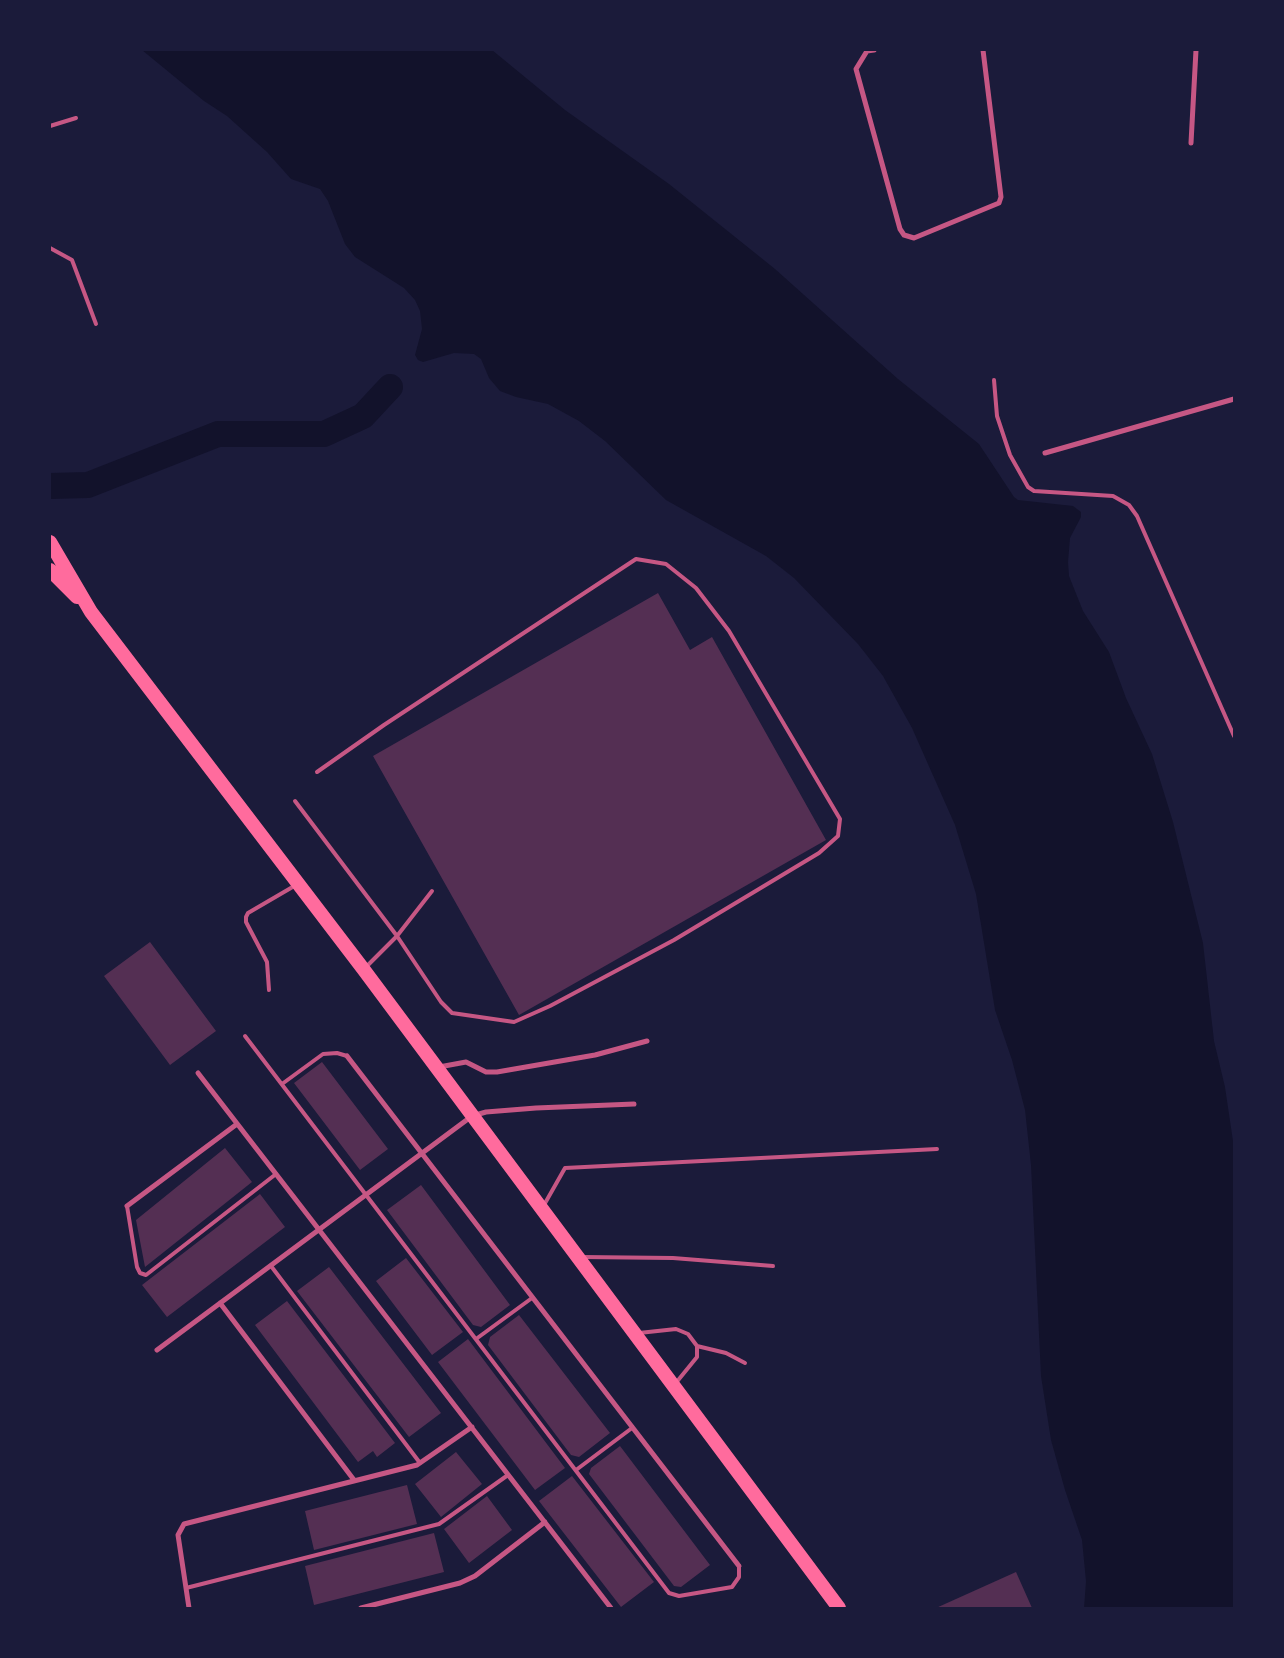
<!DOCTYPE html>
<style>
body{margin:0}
#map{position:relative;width:1284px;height:1658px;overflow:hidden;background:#1b1b3a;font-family:Arial,sans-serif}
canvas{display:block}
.frame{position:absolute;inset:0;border:51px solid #1b1b3a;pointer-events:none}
</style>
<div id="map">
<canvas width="1284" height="1658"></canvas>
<div class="frame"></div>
</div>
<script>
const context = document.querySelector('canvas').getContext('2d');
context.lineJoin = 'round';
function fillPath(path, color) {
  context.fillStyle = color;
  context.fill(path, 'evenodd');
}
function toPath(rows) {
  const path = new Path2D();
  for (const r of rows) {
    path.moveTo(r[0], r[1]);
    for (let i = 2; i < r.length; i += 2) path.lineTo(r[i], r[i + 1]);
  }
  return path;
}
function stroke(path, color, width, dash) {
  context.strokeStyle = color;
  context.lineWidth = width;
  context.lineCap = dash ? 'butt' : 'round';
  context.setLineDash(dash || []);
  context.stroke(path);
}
fillPath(toPath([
 [142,50,492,50,565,110,669,184,775,269,898,379,979,444,1014,497,1018,500,1073,506,1081,512,1081,517,1070,538,1068,562,1069,576,1083,611,1109,652,1126,698,1152,754,1173,822,1203,943,1214,1041,1225,1087,1234,1148,1234,1608,1084,1608,1086,1581,1082,1540,1065,1490,1051,1440,1041,1376,1031,1165,1025,1110,1012,1060,995,1010,976,894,955,825,912,728,883,676,858,644,794,578,766,556,666,500,605,441,579,421,548,404,516,397,500,391,489,378,481,359,474,354,454,353,423,362,418,360,415,355,422,329,420,311,415,300,404,288,355,257,345,244,328,201,320,189,291,179,267,152,227,116,204,101]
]), '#12122b');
stroke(toPath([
 [50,486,88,485,218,434,324,434,363,416,390,387]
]), '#12122b', 26);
fillPath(toPath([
 [658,593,690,650,712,637,826,840,519,1015,373,756],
 [150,942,216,1031,170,1065,104,976],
 [322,1062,388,1149,360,1170,294,1083],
 [225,1148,252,1182,145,1267,136,1220],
 [421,1185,510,1305,481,1327,473,1325,387,1210],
 [260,1194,285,1227,167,1317,142,1285],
 [406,1258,463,1332,432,1355,376,1281],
 [329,1267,441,1413,409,1437,297,1291],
 [287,1301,395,1443,377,1457,373,1451,358,1462,255,1325],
 [519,1315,610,1433,579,1457,571,1455,488,1345,490,1337],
 [468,1339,565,1468,535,1490,438,1362],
 [620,1446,710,1565,681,1587,674,1586,589,1474,591,1468],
 [456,1452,482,1484,441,1517,415,1484],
 [572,1476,654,1582,621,1607,539,1501],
 [407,1485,417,1524,314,1550,305,1511],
 [487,1496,512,1530,469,1563,444,1529],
 [434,1533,444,1572,314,1605,305,1566],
 [1016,1572,1032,1608,936,1608]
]), '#542f53');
stroke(toPath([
 [50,126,76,118],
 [50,248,72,260,96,324],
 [994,380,997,416,1010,455,1028,487,1034,491,1113,496,1129,505,1137,516,1234,736],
 [295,801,397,936,441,1002,452,1013,514,1022,550,1006,674,940,819,853,838,836,840,819,729,631,696,588,666,564,636,559,384,725,317,772],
 [365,968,397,936,432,891],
 [269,990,267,962,246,922,246,917,248,913,296,885],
 [245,1036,669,1593,679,1596,732,1587,739,1577,739,1566],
 [282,1084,323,1054,337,1053,347,1056],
 [544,1205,565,1168,937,1149],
 [127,1206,137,1267,140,1273,146,1275,276,1174],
 [582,1257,673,1258,773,1266],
 [271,1266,420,1463],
 [639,1333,676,1329,688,1334,697,1346,697,1357,675,1384],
 [476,1339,532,1298],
 [697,1346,726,1353,745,1363],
 [576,1470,632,1428],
 [186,1588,439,1524,508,1475]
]), '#c65784', 4);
stroke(toPath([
 [874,50,867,51,856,69,900,229,904,235,914,238,999,203,1001,197,983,50],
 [1191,143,1196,50],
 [1045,453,1234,399],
 [347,1056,739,1566],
 [439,1067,466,1062,486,1072,497,1072,595,1055,647,1041],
 [198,1073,611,1608],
 [127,1206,237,1124],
 [220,1303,354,1480],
 [157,1350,472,1116,486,1112,536,1108,634,1104],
 [189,1608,178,1535,184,1524,417,1465,472,1427],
 [361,1608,460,1583,475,1576,545,1522]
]), '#c65784', 5);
stroke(toPath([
 [50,542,91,612,364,970,839,1608],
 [50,570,77,597]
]), '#ff6b9d', 14);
</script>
